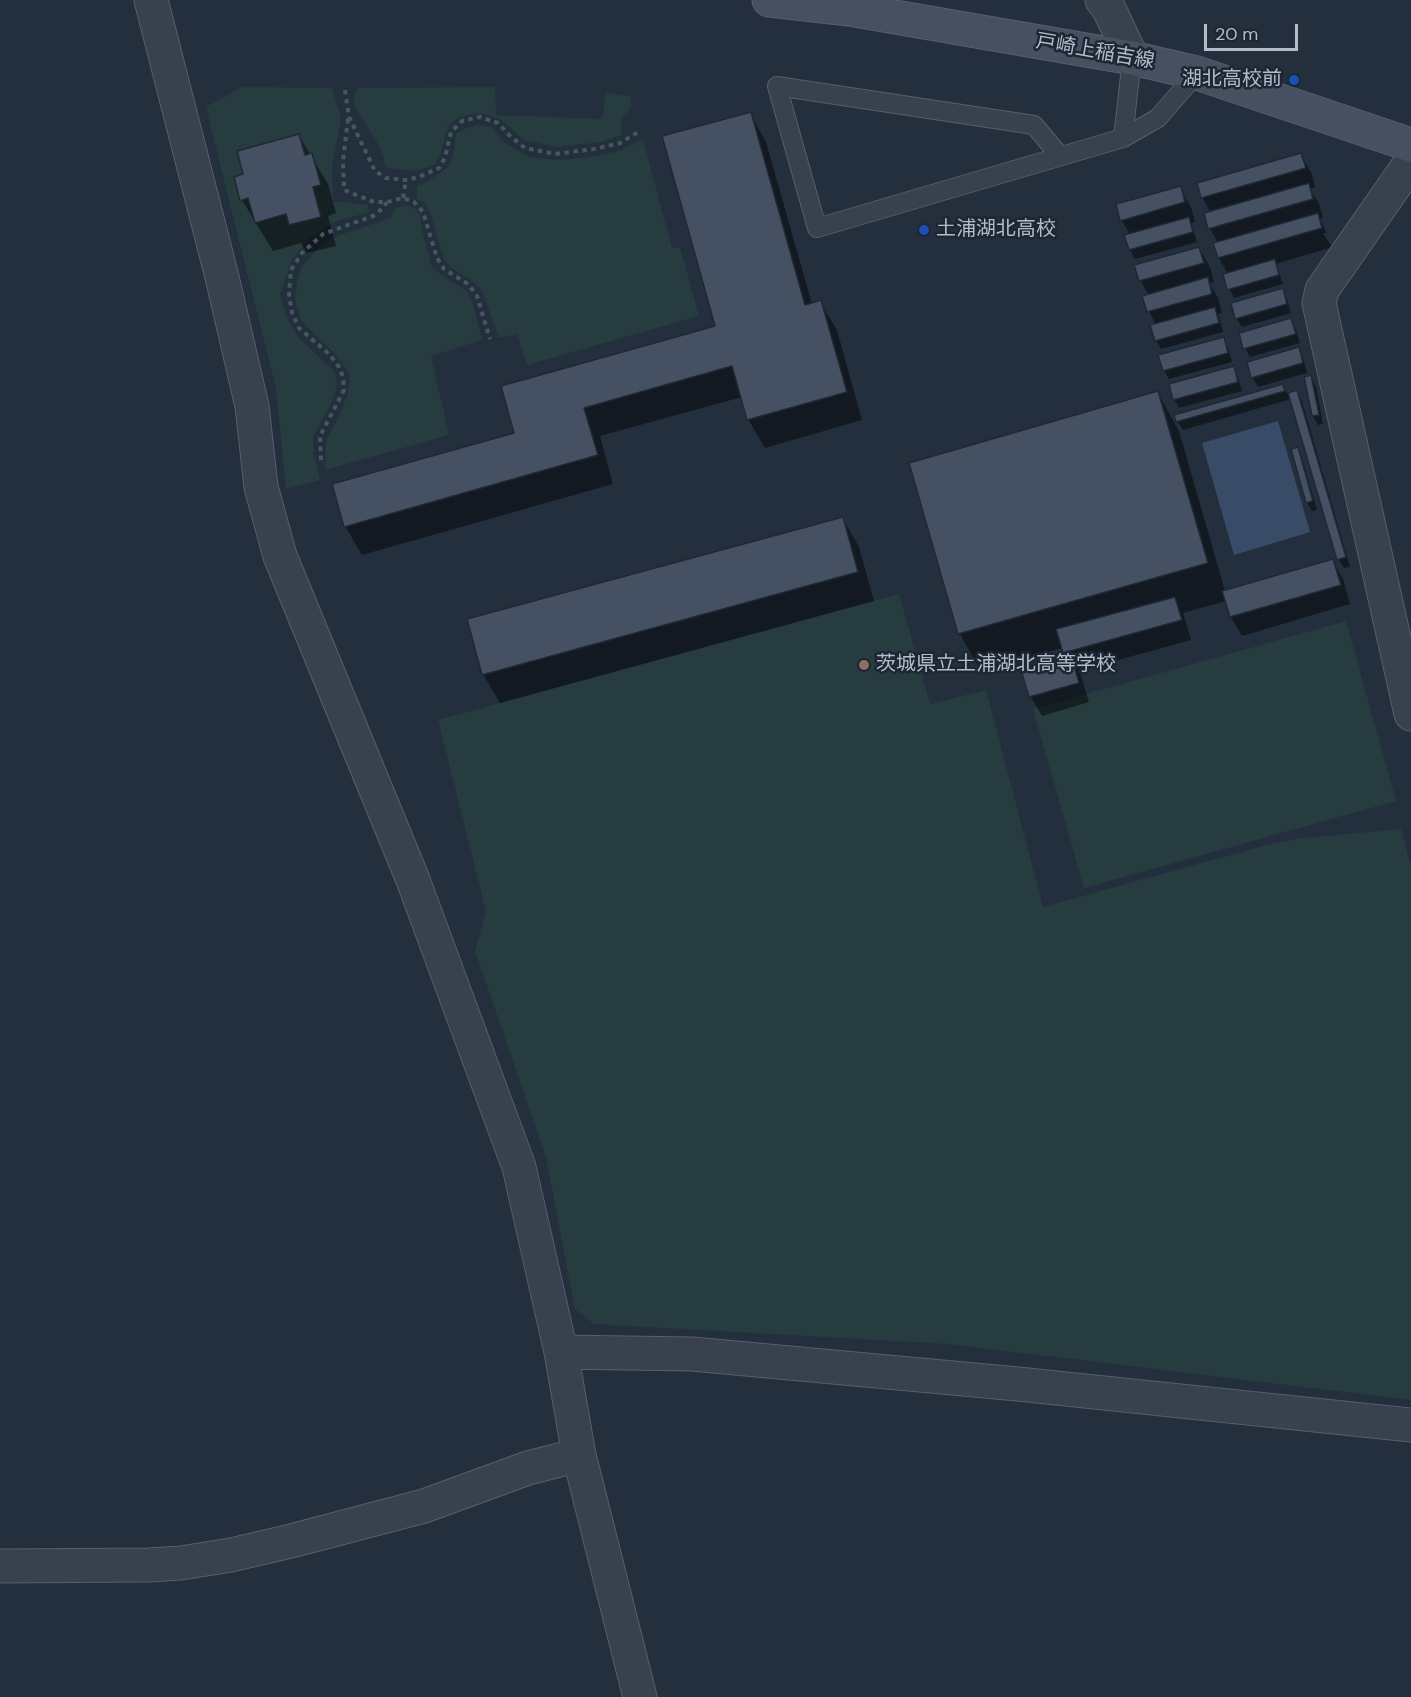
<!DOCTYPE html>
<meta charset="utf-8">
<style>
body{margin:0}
#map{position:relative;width:1411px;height:1697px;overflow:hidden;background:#242f3e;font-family:"DM Sans",sans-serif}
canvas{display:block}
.scale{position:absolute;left:1204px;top:24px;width:94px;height:27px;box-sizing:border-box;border:3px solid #b4bcc9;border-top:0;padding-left:8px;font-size:18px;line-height:21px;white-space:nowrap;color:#b4bcc9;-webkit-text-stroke:4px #1d2633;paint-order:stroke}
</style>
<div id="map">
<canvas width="1411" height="1697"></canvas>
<div class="scale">20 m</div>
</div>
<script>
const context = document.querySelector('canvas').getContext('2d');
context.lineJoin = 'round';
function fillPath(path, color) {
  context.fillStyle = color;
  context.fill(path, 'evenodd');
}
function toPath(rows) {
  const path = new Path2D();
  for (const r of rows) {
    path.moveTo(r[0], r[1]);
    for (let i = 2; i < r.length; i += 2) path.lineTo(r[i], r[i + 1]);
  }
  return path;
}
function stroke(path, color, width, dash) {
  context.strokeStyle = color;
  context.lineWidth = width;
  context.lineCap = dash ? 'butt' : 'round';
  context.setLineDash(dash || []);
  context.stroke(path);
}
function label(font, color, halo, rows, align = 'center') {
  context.font = font + ' "DM Sans","Noto Sans JP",sans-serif';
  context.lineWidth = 5;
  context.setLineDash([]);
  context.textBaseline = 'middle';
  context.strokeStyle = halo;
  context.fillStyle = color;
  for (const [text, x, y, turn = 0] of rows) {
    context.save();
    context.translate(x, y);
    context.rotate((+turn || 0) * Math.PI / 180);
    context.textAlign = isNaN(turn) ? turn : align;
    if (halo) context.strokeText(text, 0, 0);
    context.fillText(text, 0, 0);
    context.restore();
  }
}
fillPath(toPath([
 [242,87,332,88,341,118,332,167,333,202,346,202,368,205,369,212,334,222,308,239,292,260,280,294,287,318,299,338,334,371,337,385,332,402,313,437,314,454,320,480,286,489,276,389,206,107],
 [495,87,496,115,602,119,606,93,630,96,632,107,621,118,621,135,602,142,556,147,524,140,500,119,486,114,473,114,458,118,448,126,441,153,435,164,417,171,401,170,386,167,380,147,357,110,353,99,357,88],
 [477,125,491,127,505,143,530,157,557,160,589,157,615,152,643,140,672,248,680,247,699,316,527,365,517,334,499,338,482,290,472,281,452,268,444,260,430,212,424,202,417,199,417,186,427,182,448,167,453,156,456,134,467,128],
 [408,205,414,208,420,215,422,230,432,267,444,277,467,291,473,305,482,340,431,356,449,435,325,470,326,441,341,412,348,392,350,376,339,358,313,333,301,320,295,300,297,282,301,267,322,244,340,235,391,218,395,208],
 [899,594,930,704,986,690,1043,907,1267,845,1295,839,1401,829,1411,868,1411,1400,948,1344,594,1324,575,1309,546,1157,475,951,486,911,438,720],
 [1346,621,1396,801,1084,888,1033,709]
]), '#263c3f');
fillPath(toPath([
 [1278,421,1310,532,1234,555,1202,443]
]), '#394c67');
fillPath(toPath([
 [750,113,766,142,812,304,820,302,837,330,862,420,765,448,748,419,742,397,600,436,613,484,362,555,345,526,717,327],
 [299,136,328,184,336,213,328,216,336,246,307,253,301,243,273,251,242,200,245,175],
 [1301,155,1312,174,1315,187,1310,189,1319,204,1323,218,1320,219,1329,237,1327,233,1323,233,1332,247,1276,264,1283,284,1234,298,1229,289,1228,274,1219,258,1218,243,1210,228,1211,213,1202,197],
 [1180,188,1191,207,1195,222,1191,223,1197,242,1135,259,1130,250,1126,236,1130,235,1122,220],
 [1199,248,1210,267,1214,282,1209,283,1218,298,1222,313,1218,314,1223,332,1161,349,1156,340,1156,325,1149,311,1149,295,1140,280],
 [1282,290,1287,299,1291,313,1242,327,1236,318],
 [1290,320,1296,329,1300,343,1250,357,1245,348],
 [1223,339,1228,348,1232,362,1169,379,1164,370],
 [1298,349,1303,358,1307,373,1258,387,1253,378,1248,363],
 [1233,368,1238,377,1242,391,1179,408,1174,399],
 [1310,377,1316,386,1323,424,1318,425,1313,416],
 [1282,385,1288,395,1296,392,1302,401,1350,567,1344,568,1338,559,1291,399,1183,430,1177,421],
 [1158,393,1179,431,1225,591,1332,560,1343,579,1350,604,1242,636,1231,617,1226,601,1183,613,1191,640,1078,671,1081,676,1089,702,1042,716,1031,697,1023,671,1067,658,1063,648,981,671,960,634,911,464],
 [1297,449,1302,458,1317,510,1312,511,1307,502],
 [843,519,859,547,874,601,500,703,483,674]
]), '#0007');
const building = toPath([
 [751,112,805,305,821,300,847,392,747,420,732,366,584,408,598,455,344,527,332,484,514,433,501,386,715,326,662,136,751,112],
 [299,134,305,155,312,153,321,185,313,187,321,217,289,225,286,214,255,223,248,198,240,201,234,177,243,174,237,151,299,134],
 [1301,153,1306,168,1201,198,1197,183,1301,153],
 [1309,183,1313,199,1208,229,1204,213,1309,183],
 [1181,186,1185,202,1120,221,1116,204,1181,186],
 [1318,213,1322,228,1218,258,1213,243,1318,213],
 [1189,217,1193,232,1129,250,1124,235,1189,217],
 [1199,247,1204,263,1139,281,1134,265,1199,247],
 [1275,259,1279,275,1227,290,1223,274,1275,259],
 [1208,277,1212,294,1147,312,1142,296,1208,277],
 [1283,288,1287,304,1235,319,1231,303,1283,288],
 [1215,307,1219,323,1155,341,1150,325,1215,307],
 [1291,318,1296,334,1243,349,1239,333,1291,318],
 [1224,337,1228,353,1163,371,1158,355,1224,337],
 [1299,347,1303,363,1251,378,1247,362,1299,347],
 [1234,366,1238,382,1173,400,1169,384,1234,366],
 [1311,375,1319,415,1312,416,1304,377,1311,375],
 [1283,384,1285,391,1176,422,1174,415,1283,384],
 [1297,390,1346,557,1337,560,1288,393,1297,390],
 [1158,391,1208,563,958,634,909,463,1158,391],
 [1298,447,1313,501,1306,503,1291,449,1298,447],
 [843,517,858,572,482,675,467,619,843,517],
 [1333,559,1341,585,1230,617,1222,591,1333,559],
 [1175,597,1182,620,1063,653,1056,629,1175,597],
 [1071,655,1079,683,1029,697,1021,670,1071,655]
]);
fillPath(building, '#455162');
stroke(building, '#1f2835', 1.5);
const service = toPath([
 [1123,138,1132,58],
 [1060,156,1034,125,777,86,817,228,1123,138,1158,118,1197,73]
]);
const minor = toPath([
 [151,0,222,277,252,406,261,487,280,556,413,880,519,1167,561,1352,579,1455,640,1697],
 [1102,0,1109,9,1132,58],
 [1411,162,1322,290,1319,303,1411,714],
 [561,1352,692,1354,1018,1384,1411,1425],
 [0,1566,149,1565,181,1563,231,1555,291,1541,424,1506,528,1468,579,1455]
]);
const secondary = toPath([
 [769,0,849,9,1132,58,1197,73,1411,145]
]);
stroke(service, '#565f6c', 20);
stroke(minor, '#565f6c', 35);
stroke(secondary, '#565f6c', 35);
stroke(toPath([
 [345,90,349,117,375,171,386,178,406,180,419,177,439,168,445,158,451,132,462,121,480,117,498,123,510,136,525,148,555,154,594,149,620,143,640,131],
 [348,119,343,161,344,190,374,202,387,202,403,198,414,202,423,212,437,258,444,269,468,284,477,296,490,339],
 [403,198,406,180],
 [321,460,320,436,344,390,343,377,339,367,330,355,299,328,292,313,289,294,291,270,302,253,323,234,373,216,383,208,387,202]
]), '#44595c', 4, [4.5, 4.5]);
stroke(service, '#38414e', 18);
stroke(minor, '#38414e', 33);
stroke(secondary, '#465061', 33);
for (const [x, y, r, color] of [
 [1294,80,6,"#1a4fb4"],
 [924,230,6,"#1a4fb4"],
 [864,665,6,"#8d6e63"]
]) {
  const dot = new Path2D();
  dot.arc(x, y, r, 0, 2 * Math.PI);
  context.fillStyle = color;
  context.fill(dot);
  stroke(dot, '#1d2633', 2);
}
label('20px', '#b4bcc9', '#1d2633', [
 ["戸崎上稲吉線",1095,52,10]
]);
label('20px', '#b4bcc9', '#1d2633', [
 ["湖北高校前",1282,80,"right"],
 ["土浦湖北高校",936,230],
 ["茨城県立土浦湖北高等学校",876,665]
], 'left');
</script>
